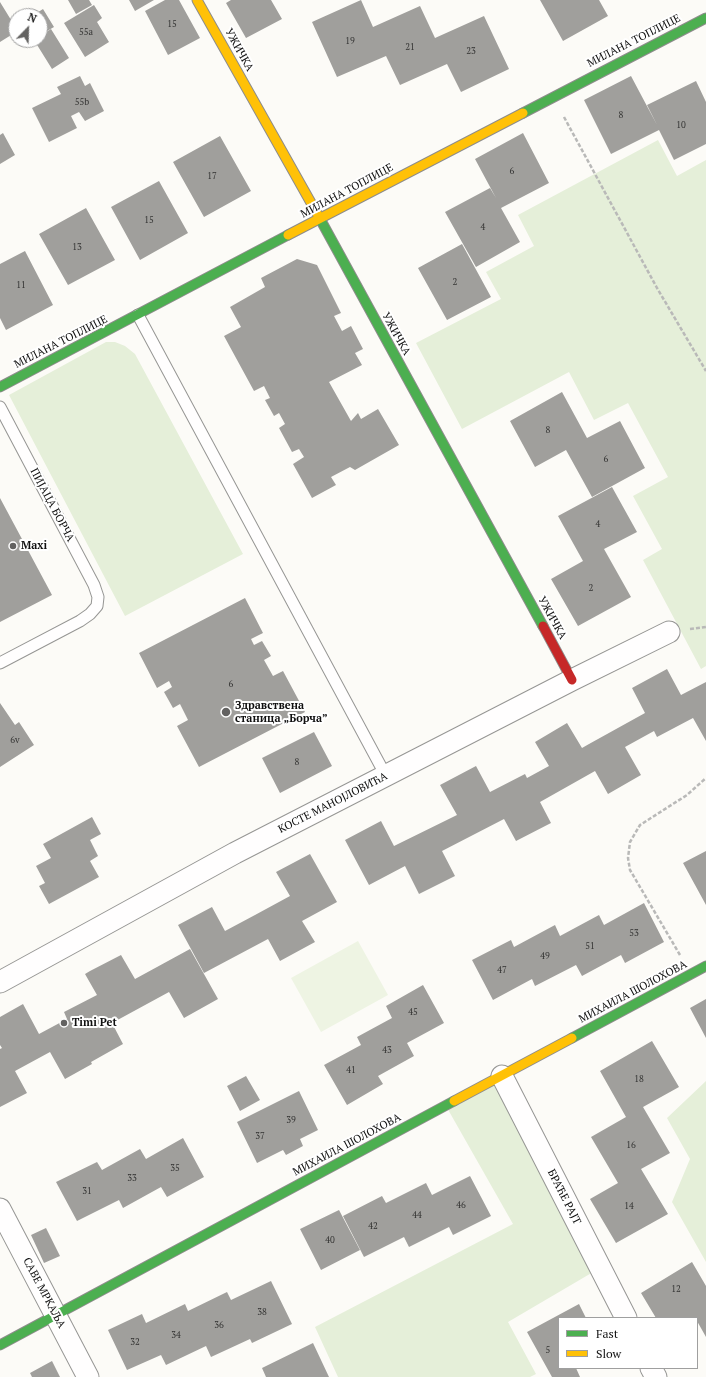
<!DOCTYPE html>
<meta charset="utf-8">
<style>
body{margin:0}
#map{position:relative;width:706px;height:1377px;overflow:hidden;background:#fcfbf7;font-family:"PT Serif",serif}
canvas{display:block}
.legend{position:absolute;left:558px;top:1317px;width:140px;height:52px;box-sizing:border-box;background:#fff;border:1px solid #9f9f9f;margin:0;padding:5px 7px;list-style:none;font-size:12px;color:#101010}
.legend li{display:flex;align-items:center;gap:8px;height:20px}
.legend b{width:20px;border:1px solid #9f9f9f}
.north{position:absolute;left:8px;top:8px;width:40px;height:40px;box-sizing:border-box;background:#fff;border:1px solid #9f9f9f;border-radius:50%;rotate:23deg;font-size:11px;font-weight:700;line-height:16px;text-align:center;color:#101010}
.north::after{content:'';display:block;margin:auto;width:14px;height:18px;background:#636261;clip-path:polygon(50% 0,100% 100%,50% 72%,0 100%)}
</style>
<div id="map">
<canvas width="706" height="1377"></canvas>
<ul class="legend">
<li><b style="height:5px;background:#4caf50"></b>Fast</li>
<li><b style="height:5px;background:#ffc107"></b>Slow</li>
</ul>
<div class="north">N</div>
</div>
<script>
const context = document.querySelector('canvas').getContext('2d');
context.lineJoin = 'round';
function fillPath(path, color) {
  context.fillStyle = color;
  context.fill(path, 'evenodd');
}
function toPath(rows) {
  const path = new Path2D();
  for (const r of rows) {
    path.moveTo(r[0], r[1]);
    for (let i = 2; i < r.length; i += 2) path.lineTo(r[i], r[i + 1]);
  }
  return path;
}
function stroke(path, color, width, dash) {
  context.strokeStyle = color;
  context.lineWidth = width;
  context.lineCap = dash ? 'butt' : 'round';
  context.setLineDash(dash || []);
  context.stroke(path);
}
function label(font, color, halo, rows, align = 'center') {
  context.font = font + ' "PT Serif",serif';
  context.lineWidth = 4;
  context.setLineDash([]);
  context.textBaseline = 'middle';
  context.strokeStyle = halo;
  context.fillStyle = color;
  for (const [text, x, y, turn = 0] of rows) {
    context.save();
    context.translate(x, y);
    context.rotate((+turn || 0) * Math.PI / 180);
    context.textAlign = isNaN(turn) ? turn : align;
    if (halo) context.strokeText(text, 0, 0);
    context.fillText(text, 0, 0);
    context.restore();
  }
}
fillPath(toPath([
 [658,140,677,176,706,160,706,666,701,669,643,560,662,549,633,496,668,477,628,403,594,420,569,372,462,429,416,343,501,299,486,272,534,246,518,215],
 [106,342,115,342,125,346,135,354,243,554,125,616,9,395],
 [502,1076,600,1268,508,1322,536,1374,530,1377,338,1377,315,1327,513,1224,446,1106],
 [706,1081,706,1262,672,1202,690,1159,667,1118]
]), '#e5efd9');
fillPath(toPath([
 [358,941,388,995,321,1032,291,978]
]), '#eef4e3');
fillPath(toPath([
 [68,0,89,0,92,5,76,14],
 [129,0,154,0,135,11],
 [165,0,179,0,200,38,168,55,145,11],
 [231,0,271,0,282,19,246,38,226,3],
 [361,0,373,27,420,6,435,38,484,16,509,69,461,92,447,64,400,85,386,56,337,77,312,22],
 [540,0,599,0,608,16,563,41],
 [0,2,16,28,16,32,0,42],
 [94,5,102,18,97,22,109,42,85,57,64,23],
 [43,9,54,27,40,35,40,16,32,16],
 [51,29,69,58,52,69,34,40,40,40,40,36],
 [80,76,85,86,90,83,104,111,85,121,79,112,71,116,77,128,49,142,32,108,61,94,57,87],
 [631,76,657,125,647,105,696,81,706,102,706,144,674,160,659,130,611,154,584,100],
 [3,133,15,155,0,164,0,135],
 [523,133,549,183,501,208,520,242,476,267,445,212,490,188,496,198,475,159],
 [220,136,251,191,204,217,173,162],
 [159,181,188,233,140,260,111,207],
 [86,208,115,260,68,285,39,234],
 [462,244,491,297,447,320,418,268],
 [25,251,53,305,6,330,0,318,0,264],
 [297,259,317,265,341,313,334,316,342,331,351,326,363,349,355,353,362,365,329,382,351,421,358,413,361,419,378,409,399,445,355,470,350,467,331,477,336,485,312,498,293,464,304,457,299,449,292,452,279,428,285,424,279,413,274,416,265,400,270,398,264,386,254,391,224,336,241,327,230,307,265,287,261,278],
 [562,392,587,438,620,421,645,468,592,497,566,450,535,467,510,421],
 [612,487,637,532,604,549,631,597,578,626,551,579,583,561,558,516],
 [0,498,52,595,0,622],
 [245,598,263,633,251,639,254,645,262,641,271,656,264,660,273,676,283,671,305,712,199,767,177,726,188,720,180,704,173,708,164,692,172,687,169,681,157,688,139,653],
 [667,669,681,695,706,682,706,741,693,718,657,737,654,731,625,747,641,775,608,794,595,771,540,802,551,823,516,841,504,819,442,851,455,876,419,894,405,866,369,885,345,840,381,821,394,846,457,815,440,785,476,766,490,792,525,774,527,778,549,766,535,742,567,723,582,748,589,744,645,713,632,688],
 [0,703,15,725,19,722,34,745,0,767],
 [314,732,332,766,280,793,262,758],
 [92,817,101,834,90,840,98,856,90,861,99,877,49,904,39,886,45,883,36,866,51,858,43,844],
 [706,851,706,905,683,863],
 [310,854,337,902,302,921,315,942,280,961,268,939,204,973,178,925,212,907,225,931,255,915,290,896,276,872],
 [644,903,664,942,625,963,621,955,582,976,576,965,535,986,532,979,493,1000,472,960,511,940,514,947,555,925,560,936,599,915,604,925],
 [190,949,218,999,184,1018,169,992,112,1023,123,1044,91,1062,92,1064,65,1079,50,1052,15,1071,27,1093,0,1107,0,1049,2,1048,0,1045,0,1017,23,1004,39,1034,67,1019,64,1012,97,995,85,974,90,971,121,955,135,979],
 [423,985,444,1023,407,1043,414,1056,378,1076,383,1084,347,1105,324,1065,361,1045,357,1037,392,1018,386,1006],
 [706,999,706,1038,690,1008],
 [652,1041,679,1087,643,1107,670,1153,641,1169,668,1214,616,1243,590,1199,618,1183,591,1137,626,1117,600,1071],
 [246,1076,260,1100,240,1111,227,1086],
 [299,1091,318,1130,300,1139,303,1146,286,1155,283,1150,257,1163,237,1122],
 [183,1138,204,1177,167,1197,161,1187,123,1208,119,1200,77,1221,56,1182,97,1162,102,1170,140,1149,146,1159],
 [470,1176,491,1216,453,1235,449,1227,409,1247,404,1237,364,1257,343,1216,382,1196,386,1203,426,1183,432,1195],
 [339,1210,360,1250,321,1270,300,1229],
 [46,1228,60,1256,44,1263,31,1235],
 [692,1262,706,1286,706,1337,697,1321,697,1318,656,1318,641,1293],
 [271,1281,292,1324,252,1343,250,1339,211,1357,206,1346,166,1365,161,1355,127,1370,108,1330,142,1314,146,1323,185,1304,188,1311,227,1292,231,1300],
 [579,1304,586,1318,559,1318,559,1368,576,1368,580,1377,552,1377,527,1332],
 [313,1343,329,1377,266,1377,262,1368],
 [52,1361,60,1377,32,1377,30,1373]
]), '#a09f9c');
const lane = toPath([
 [138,315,386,776],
 [0,407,94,585,98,597,97,606,90,614,80,621,0,663]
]);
const street = toPath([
 [0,982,235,853,572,680,669,632],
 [502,1076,626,1318],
 [0,1209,88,1377],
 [651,1368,656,1377]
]);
const fast = toPath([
 [523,113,706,18],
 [319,217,543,626],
 [0,387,288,235],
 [572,1038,706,966],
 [0,1345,454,1101]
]);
const slow = toPath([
 [197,0,319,217],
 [288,235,523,113],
 [454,1101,572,1038]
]);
const jam = toPath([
 [543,626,572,680]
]);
stroke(lane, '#969694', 13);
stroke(street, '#969694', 23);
stroke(fast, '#8d8c8b', 11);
stroke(slow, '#8d8c8b', 11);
stroke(jam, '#8d8c8b', 11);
stroke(toPath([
 [564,117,657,288,706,371],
 [690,629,706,627],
 [680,955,630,870,628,858,630,842,640,825,687,795,706,778]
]), '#b9b9b8', 2.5, [4, 2]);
stroke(lane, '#fffefe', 11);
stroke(street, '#fffefe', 21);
stroke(fast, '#4caf50', 9);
stroke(slow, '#ffc107', 9);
stroke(jam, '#c62828', 9);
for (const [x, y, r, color] of [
 [13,546,4,"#636261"],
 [226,712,5,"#636261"],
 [64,1023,4,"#636261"]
]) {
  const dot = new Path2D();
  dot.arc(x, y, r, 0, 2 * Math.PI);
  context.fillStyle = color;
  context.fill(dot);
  stroke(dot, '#fff', 1.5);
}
label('9px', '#343433', null, [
 ["15",172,24],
 ["55a",86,32],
 ["19",350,41],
 ["21",410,47],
 ["23",471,51],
 ["55b",82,102],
 ["8",621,115],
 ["10",681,125],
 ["6",512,171],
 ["17",212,176],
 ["15",149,220],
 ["4",483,227],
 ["13",77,247],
 ["2",455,282],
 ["11",21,285],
 ["8",548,430],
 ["6",606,459],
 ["4",598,524],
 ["2",591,588],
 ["6",231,684],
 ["6v",15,740],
 ["8",297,762],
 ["53",634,933],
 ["51",590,946],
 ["49",545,956],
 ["47",502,970],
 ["45",413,1012],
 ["43",387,1050],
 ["41",351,1070],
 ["18",639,1079],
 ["39",291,1120],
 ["37",260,1136],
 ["16",631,1145],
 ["35",175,1168],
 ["33",132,1178],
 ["31",87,1191],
 ["46",461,1205],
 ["14",629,1206],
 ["44",417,1215],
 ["42",373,1226],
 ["40",330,1240],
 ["12",676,1289],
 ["38",262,1312],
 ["36",219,1325],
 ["34",176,1335],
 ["32",135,1342],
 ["5",548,1350]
]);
label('11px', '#101010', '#fff', [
 ["МИЛАНА ТОПЛИЦЕ",634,41,-27],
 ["УЖИЧКА",239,50,61],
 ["МИЛАНА ТОПЛИЦЕ",347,191,-28],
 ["УЖИЧКА",396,334,61],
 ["МИЛАНА ТОПЛИЦЕ",61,342,-27],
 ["ПИЈАЦА БОРЧА",52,505,62],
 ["УЖИЧКА",552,618,61],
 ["КОСТЕ МАНОЈЛОВИЋА",333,803,-27],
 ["МИХАИЛА ШОЛОХОВА",633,992,-28],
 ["МИХАИЛА ШОЛОХОВА",347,1145,-28],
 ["БРАЋЕ РАЈТ",564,1197,63],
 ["САВЕ МРКАЉА",44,1293,62]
]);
label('bold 11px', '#101010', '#fff', [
 ["Maxi",21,546],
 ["Здравствена",235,706],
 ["станица „Борча”",235,719],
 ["Timi Pet",72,1023]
], 'left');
</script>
